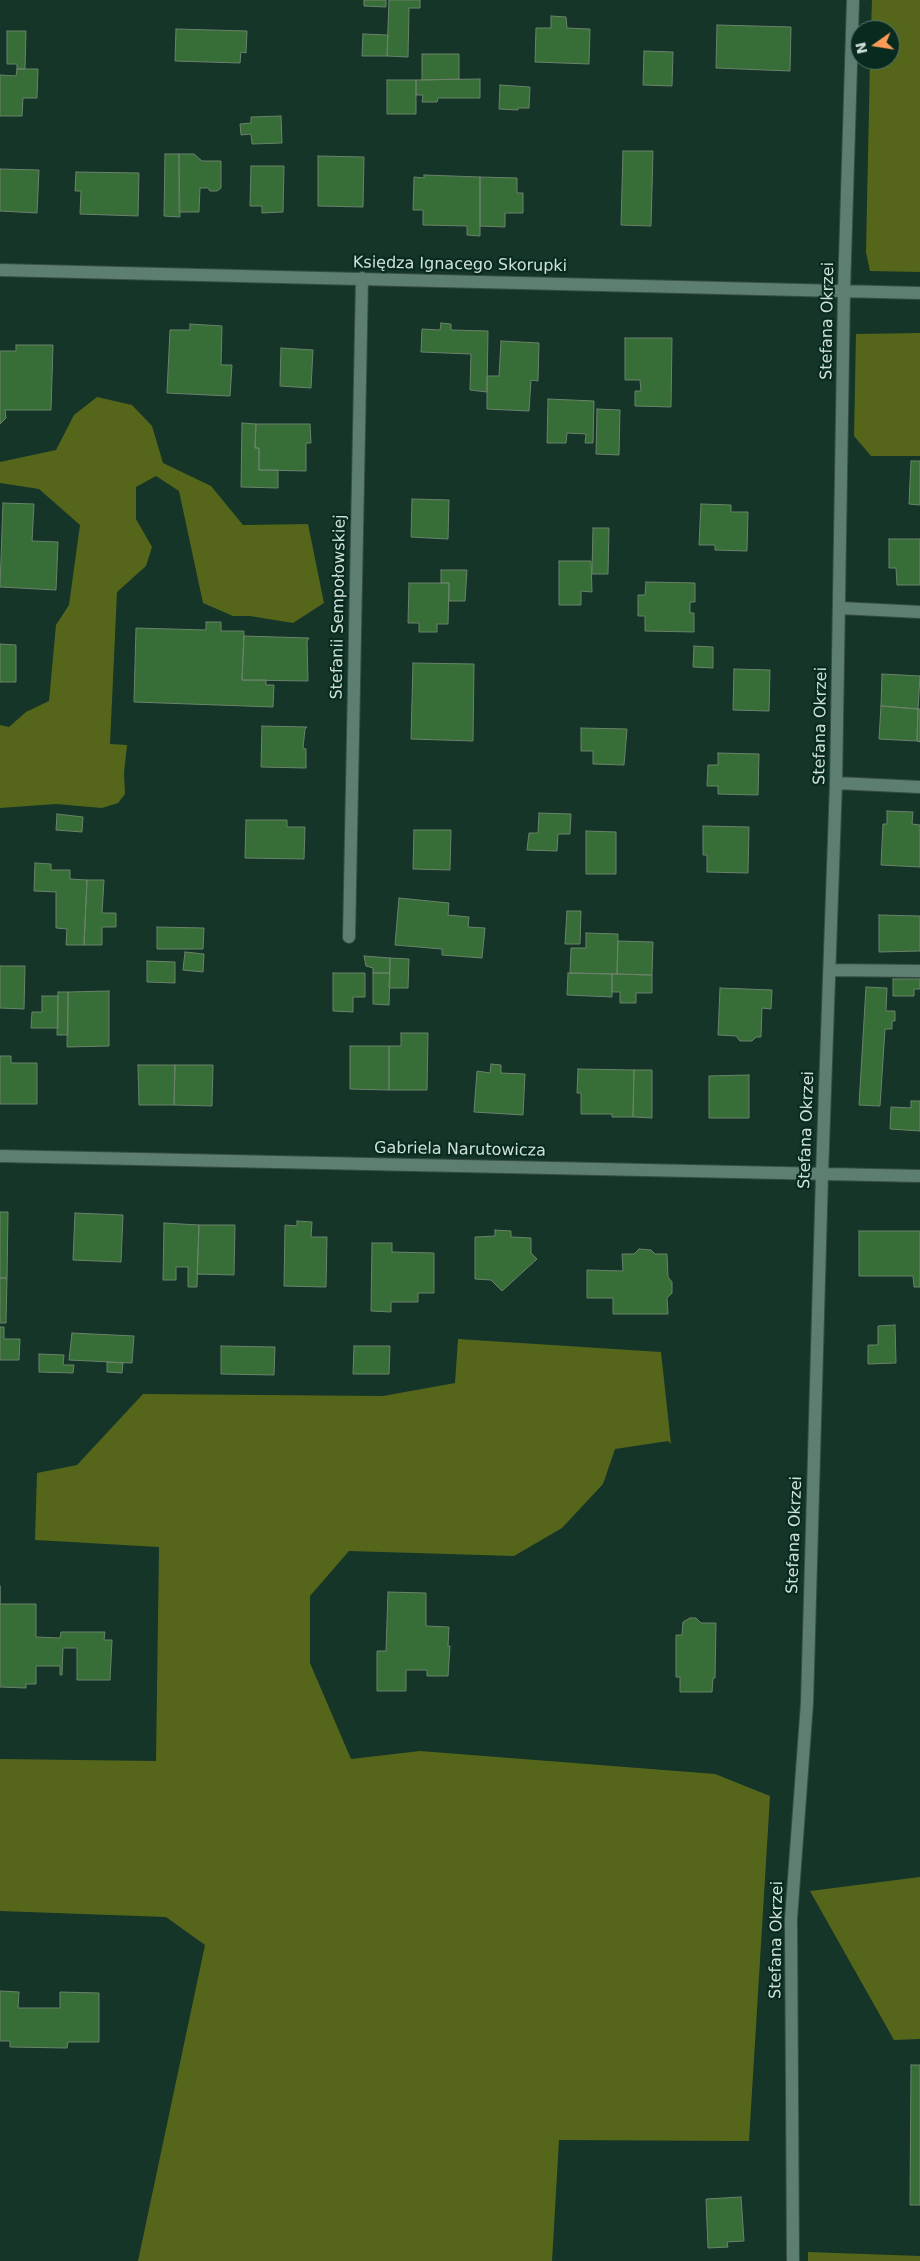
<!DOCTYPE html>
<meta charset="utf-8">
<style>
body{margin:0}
#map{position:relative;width:920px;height:2261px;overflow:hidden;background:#153529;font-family:"DejaVu Sans",sans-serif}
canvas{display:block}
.north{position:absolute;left:850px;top:20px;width:50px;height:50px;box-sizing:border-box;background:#092b1f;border:1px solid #587469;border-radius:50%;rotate:257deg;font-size:14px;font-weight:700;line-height:20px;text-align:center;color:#cfe1d8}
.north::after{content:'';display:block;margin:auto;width:18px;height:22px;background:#fd9c56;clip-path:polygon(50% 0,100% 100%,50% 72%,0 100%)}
</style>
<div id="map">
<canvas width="920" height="2261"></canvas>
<div class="north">N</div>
</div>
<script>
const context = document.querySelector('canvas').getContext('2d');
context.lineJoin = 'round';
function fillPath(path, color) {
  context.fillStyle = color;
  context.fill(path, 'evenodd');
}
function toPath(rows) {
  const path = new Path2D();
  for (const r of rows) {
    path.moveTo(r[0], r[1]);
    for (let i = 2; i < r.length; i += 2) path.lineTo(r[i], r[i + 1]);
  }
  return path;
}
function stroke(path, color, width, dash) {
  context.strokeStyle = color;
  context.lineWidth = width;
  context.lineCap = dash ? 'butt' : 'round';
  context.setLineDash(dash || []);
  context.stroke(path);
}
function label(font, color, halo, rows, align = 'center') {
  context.font = font + ' "DejaVu Sans",sans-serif';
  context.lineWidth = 4.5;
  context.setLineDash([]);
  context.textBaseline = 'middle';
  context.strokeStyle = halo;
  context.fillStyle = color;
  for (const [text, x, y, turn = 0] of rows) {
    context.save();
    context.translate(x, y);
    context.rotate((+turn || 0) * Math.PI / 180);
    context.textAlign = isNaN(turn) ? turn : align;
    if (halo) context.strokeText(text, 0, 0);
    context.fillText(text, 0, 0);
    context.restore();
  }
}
fillPath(toPath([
 [872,0,920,0,920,272,870,271,866,252,870,60,890,60,890,30,871,30],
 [920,333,920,456,871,456,854,436,856,334],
 [97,397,132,405,152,426,163,463,211,486,243,525,308,524,324,603,293,623,250,616,233,616,203,603,179,491,156,476,136,487,136,519,152,547,146,566,117,592,110,744,127,745,124,773,125,794,118,803,102,808,56,804,0,808,0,725,9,727,26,712,49,701,56,625,69,605,80,525,39,489,0,483,0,462,56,450,74,415],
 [458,1339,661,1352,671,1444,668,1441,615,1449,603,1484,562,1528,514,1556,349,1551,310,1596,310,1663,351,1759,420,1751,715,1774,770,1796,749,2141,559,2140,552,2261,138,2261,205,1945,166,1917,0,1911,0,1759,156,1761,159,1547,35,1540,37,1473,77,1465,143,1394,383,1396,455,1383],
 [920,1877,920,2039,894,2040,810,1891],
 [808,2252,920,2256,920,2261,808,2261]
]), '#55661b');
const building = toPath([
 [364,0,386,0,386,7,364,6,364,0],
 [389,0,420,0,420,8,409,8,408,57,387,56,389,0],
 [551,16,566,17,567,28,590,29,589,64,535,62,536,28,551,28,551,16],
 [717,25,791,27,790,71,716,68,717,25],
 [176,29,247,31,246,53,241,52,240,63,175,61,176,29],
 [7,31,26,31,25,69,17,69,17,64,7,64,7,31],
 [363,34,388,35,387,56,362,56,363,34],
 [644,51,673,52,672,86,643,85,644,51],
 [422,54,459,54,459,79,422,80,422,54],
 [17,69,38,69,37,98,23,98,22,116,0,116,0,75,16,76,17,69],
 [480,79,480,98,438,98,437,102,422,102,423,95,416,95,416,80,480,79],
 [387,80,416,80,416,114,387,114,387,80],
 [500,85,530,87,529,108,518,108,518,110,499,109,500,85],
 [281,116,282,143,252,144,251,134,241,135,240,124,251,123,251,117,281,116],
 [623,151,653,151,651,226,621,225,623,151],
 [165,154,179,154,180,217,164,216,165,154],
 [179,154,194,154,202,161,221,161,221,188,217,191,210,191,208,188,200,188,199,212,179,212,179,154],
 [318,156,364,157,363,207,318,206,318,156],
 [251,166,284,166,283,212,262,213,262,206,250,206,251,166],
 [0,169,39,170,37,213,0,211,0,169],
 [76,172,139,173,138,216,80,214,81,191,75,191,76,172],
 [424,175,480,177,480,236,467,235,467,226,423,225,423,210,413,210,414,177,424,178,424,175],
 [480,177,517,178,517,193,523,193,523,213,505,213,505,227,480,226,480,177],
 [441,323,451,324,451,330,488,331,487,392,470,390,471,354,421,352,422,329,440,330,441,323],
 [190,324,222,326,221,365,232,365,230,396,167,393,170,330,190,330,190,324],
 [625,338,672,338,671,407,635,406,635,391,641,391,640,380,625,380,625,338],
 [501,341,539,343,538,381,531,380,529,411,487,409,487,376,499,376,501,341],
 [16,345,53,345,51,410,5,410,6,418,0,424,0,351,16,351,16,345],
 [281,348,313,350,311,388,280,386,281,348],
 [548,399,594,401,593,443,585,443,586,434,567,433,566,443,547,443,548,399],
 [597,409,620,410,619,455,596,454,597,409],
 [242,423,256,424,255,448,259,448,259,470,278,470,278,488,241,487,242,423],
 [256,424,310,424,311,443,306,443,306,471,259,470,259,448,255,448,256,424],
 [911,461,920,461,920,505,909,504,911,461],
 [412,499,449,500,448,539,411,537,412,499],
 [3,503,34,504,32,541,58,542,56,590,0,587,3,503],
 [701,504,731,505,731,512,748,512,747,551,715,550,715,545,699,545,701,504],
 [593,528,609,528,608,574,592,574,593,528],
 [889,539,920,539,920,585,897,585,896,568,889,568,889,539],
 [559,561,591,561,592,592,581,591,581,605,559,605,559,561],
 [441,570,467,570,465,601,449,601,449,583,441,583,441,570],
 [646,582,695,583,695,602,690,602,690,613,694,613,694,632,645,631,645,616,638,616,638,595,645,595,646,582],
 [409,583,449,583,448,624,437,624,437,632,419,632,419,623,408,623,409,583],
 [206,622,221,622,221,631,244,631,242,680,266,680,266,685,274,685,273,707,134,702,136,628,206,630,206,622],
 [244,636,309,638,307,641,308,681,242,680,244,636],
 [0,644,16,645,16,682,0,682,0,644],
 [694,646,713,647,713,668,693,667,694,646],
 [413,663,474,664,473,741,411,739,413,663],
 [734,669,770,670,769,711,733,710,734,669],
 [882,674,920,676,918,709,881,706,882,674],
 [881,706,918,709,917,741,879,739,881,706],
 [918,709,920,709,920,742,917,741,918,709],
 [262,726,307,727,305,729,303,748,306,749,306,768,261,767,262,726],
 [581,728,627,729,624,765,593,764,593,751,581,751,581,728],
 [718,753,759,754,758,795,718,794,718,786,707,786,708,765,718,765,718,753],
 [887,811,913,812,912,824,920,825,920,867,881,865,883,824,887,824,887,811],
 [539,813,571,814,570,834,558,834,557,851,527,850,529,833,538,833,539,813],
 [57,814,83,817,82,832,56,830,57,814],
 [246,820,287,820,287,827,305,827,304,859,245,858,246,820],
 [703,826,749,827,748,873,707,872,707,855,703,855,703,826],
 [414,830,451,830,450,870,413,869,414,830],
 [586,831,616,832,616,874,586,874,586,831],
 [35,863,51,864,51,870,70,870,70,879,87,880,84,945,66,945,67,929,56,928,56,892,34,891,35,863],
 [87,880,104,880,102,913,116,913,116,927,102,927,102,945,84,945,87,880],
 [399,898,449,903,448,915,469,917,468,927,485,928,482,958,442,955,442,949,395,945,399,898],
 [567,911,581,911,580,944,565,944,567,911],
 [879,915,920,916,920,951,879,952,879,915],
 [157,927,204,928,203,949,157,949,157,927],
 [586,933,618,934,617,974,570,973,571,948,586,948,586,933],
 [618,941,653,942,652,975,617,974,618,941],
 [185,952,204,954,203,972,183,970,185,952],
 [364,956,390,958,390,973,373,973,373,968,366,966,364,956],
 [390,958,409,959,408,988,389,988,390,958],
 [147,961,175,962,175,983,147,982,147,961],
 [0,966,25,966,24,1009,0,1008,0,966],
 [333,973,365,973,365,997,353,997,353,1012,333,1011,333,973],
 [373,973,390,973,389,1005,373,1004,373,973],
 [568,973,612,974,612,997,567,995,568,973],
 [612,974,652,975,652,993,636,993,636,1003,620,1003,620,992,612,992,612,974],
 [893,979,920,979,920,989,914,989,914,996,893,996,893,979],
 [866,987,887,988,886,1011,895,1011,895,1021,892,1021,892,1029,885,1029,880,1106,859,1105,866,987],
 [720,988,772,990,771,1009,762,1008,761,1037,756,1037,752,1041,740,1041,736,1036,718,1035,720,988],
 [109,991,109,1046,67,1047,68,992,109,991],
 [58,992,68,992,68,1035,57,1035,58,992],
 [42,996,58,996,58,1028,31,1028,32,1012,42,1012,42,996],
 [401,1033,428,1033,427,1090,389,1090,389,1046,401,1046,401,1033],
 [350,1046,389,1046,389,1090,350,1089,350,1046],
 [0,1056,11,1056,11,1063,37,1063,37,1104,0,1104,0,1056],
 [491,1064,501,1065,501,1073,525,1074,523,1115,474,1112,477,1071,490,1073,491,1064],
 [138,1065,175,1065,174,1105,139,1105,138,1065],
 [175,1065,213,1065,212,1106,174,1105,175,1065],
 [578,1069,634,1070,633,1117,612,1117,612,1114,581,1114,581,1093,577,1093,578,1069],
 [634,1070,652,1070,652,1118,633,1117,634,1070],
 [749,1075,749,1118,709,1118,709,1076,749,1075],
 [911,1101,920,1101,920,1131,890,1129,891,1107,911,1108,911,1101],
 [0,1212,8,1212,7,1278,0,1278,0,1212],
 [75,1213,123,1215,121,1262,73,1260,75,1213],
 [297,1221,312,1222,311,1237,327,1237,326,1287,284,1286,285,1225,297,1226,297,1221],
 [164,1223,199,1225,197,1287,188,1287,188,1267,176,1267,176,1280,163,1280,164,1223],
 [199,1225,235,1225,234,1275,197,1274,199,1225],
 [495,1230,511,1231,511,1237,531,1238,531,1253,537,1259,502,1291,491,1280,475,1279,475,1237,495,1236,495,1230],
 [859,1231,920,1231,920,1287,914,1287,913,1276,859,1276,859,1231],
 [372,1243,392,1243,392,1252,434,1253,434,1293,418,1293,418,1302,391,1302,391,1312,371,1311,372,1243],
 [639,1249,651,1250,655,1254,667,1254,668,1277,672,1282,672,1293,667,1298,668,1314,613,1314,613,1298,587,1298,587,1270,623,1271,622,1254,634,1254,639,1249],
 [0,1278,7,1278,6,1323,0,1323,0,1278],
 [895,1325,896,1363,868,1364,868,1345,878,1345,878,1326,895,1325],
 [0,1327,4,1327,4,1339,20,1339,19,1360,0,1360,0,1327],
 [72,1333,134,1336,132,1363,69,1360,72,1333],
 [221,1346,275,1347,274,1375,221,1374,221,1346],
 [354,1346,390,1346,389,1374,353,1374,354,1346],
 [39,1354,64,1355,63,1365,74,1365,73,1373,39,1372,39,1354],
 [107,1362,123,1363,122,1373,107,1372,107,1362],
 [0,1586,0,1604,36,1604,36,1637,60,1638,61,1632,105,1632,104,1640,112,1640,110,1680,77,1680,77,1648,63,1648,62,1675,60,1675,60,1666,36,1666,36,1684,26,1684,26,1688,0,1687,0,1586],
 [388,1592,426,1593,426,1626,449,1627,448,1646,450,1646,448,1676,427,1676,427,1670,406,1670,406,1691,377,1691,377,1651,386,1651,388,1592],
 [690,1618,696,1618,701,1623,716,1623,715,1678,713,1678,712,1692,680,1692,680,1677,676,1677,676,1635,682,1635,683,1622,690,1618],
 [0,1991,19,1992,18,2008,60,2008,60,1992,99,1993,99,2042,68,2042,67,2048,10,2047,10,2041,0,2041,0,1991],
 [911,2065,920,2065,920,2205,910,2205,911,2065],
 [741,2197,744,2241,727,2242,728,2247,708,2248,706,2199,741,2197]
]);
fillPath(building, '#376d37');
stroke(building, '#6b826b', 1);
const minor = toPath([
 [0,270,920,293],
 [840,608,920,612],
 [836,783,920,787],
 [349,937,362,278],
 [830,970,920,971],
 [0,1156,920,1176],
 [793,2261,791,1919,807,1703,822,1174,836,783,844,291,853,0]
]);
stroke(minor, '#364f45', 14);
stroke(minor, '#5d7f71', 12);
label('16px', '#cfe1d8', '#092b1f', [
 ["Księdza Ignacego Skorupki",460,265,1],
 ["Stefana Okrzei",828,321,-89],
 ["Stefanii Sempołowskiej",339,607,-89],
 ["Stefana Okrzei",821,726,-89],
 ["Stefana Okrzei",807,1130,-88],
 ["Gabriela Narutowicza",460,1150,1],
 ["Stefana Okrzei",795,1535,-88],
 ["Stefana Okrzei",777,1940,-89]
]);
</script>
